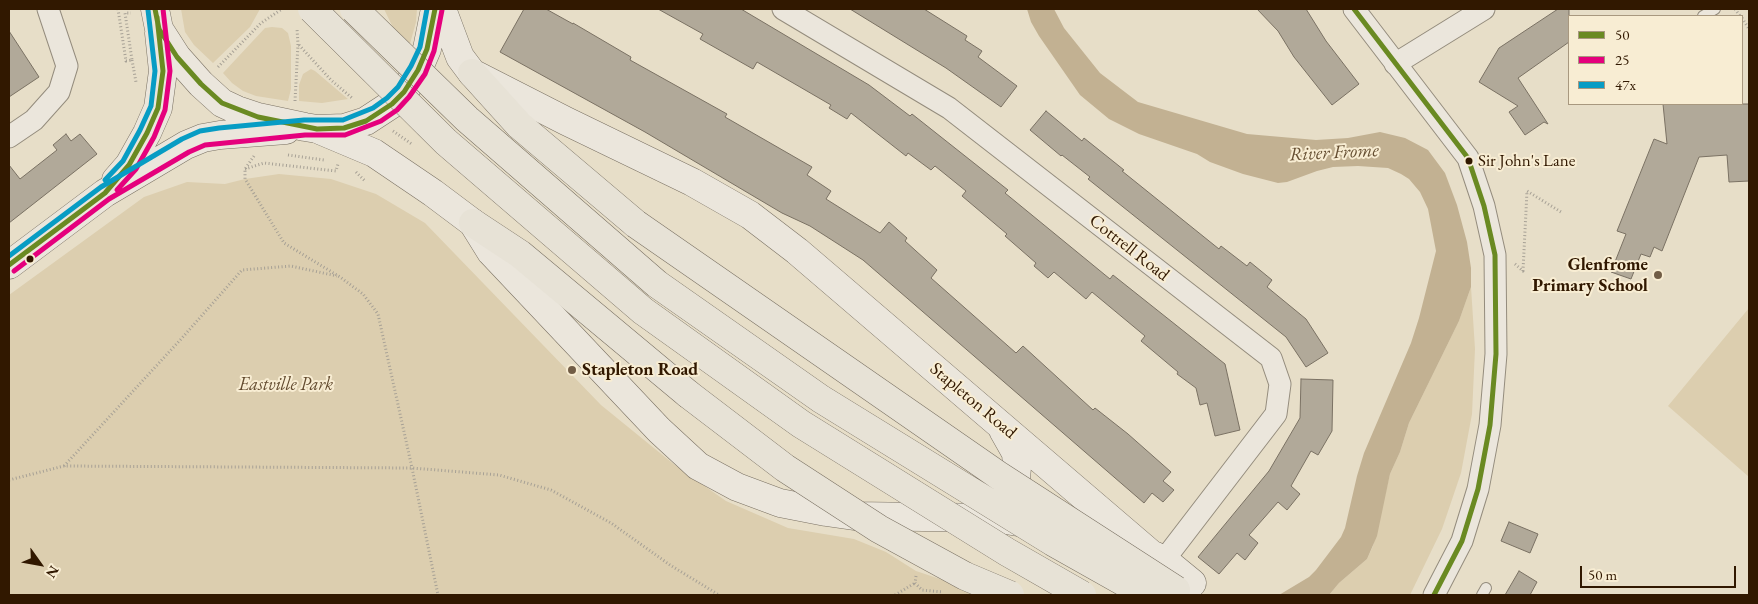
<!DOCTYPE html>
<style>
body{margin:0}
#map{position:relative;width:1758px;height:604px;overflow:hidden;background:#e7dec8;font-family:"EB Garamond",serif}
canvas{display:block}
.frame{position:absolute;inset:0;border:10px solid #311800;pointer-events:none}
.legend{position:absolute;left:1568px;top:15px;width:175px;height:90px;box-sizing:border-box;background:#f8edd3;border:1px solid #a8987f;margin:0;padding:6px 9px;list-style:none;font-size:15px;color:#311800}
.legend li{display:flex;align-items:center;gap:10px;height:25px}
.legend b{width:25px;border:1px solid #a8987f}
.north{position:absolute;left:15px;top:539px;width:50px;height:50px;-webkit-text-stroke:4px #f8edd3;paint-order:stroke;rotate:122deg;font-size:14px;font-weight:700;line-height:20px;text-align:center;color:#311800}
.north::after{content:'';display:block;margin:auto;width:18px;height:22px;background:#311800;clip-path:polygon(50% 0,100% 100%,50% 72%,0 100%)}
.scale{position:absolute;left:1580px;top:566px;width:156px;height:22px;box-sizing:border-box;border:2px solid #311800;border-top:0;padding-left:6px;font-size:15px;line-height:18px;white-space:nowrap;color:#311800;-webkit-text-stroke:4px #f8edd3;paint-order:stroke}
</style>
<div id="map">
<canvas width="1758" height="604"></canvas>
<div class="frame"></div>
<ul class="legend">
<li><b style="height:6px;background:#6a8a22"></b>50</li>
<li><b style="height:6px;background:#e5007d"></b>25</li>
<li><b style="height:6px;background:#079cc4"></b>47x</li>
</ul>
<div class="north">N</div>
<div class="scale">50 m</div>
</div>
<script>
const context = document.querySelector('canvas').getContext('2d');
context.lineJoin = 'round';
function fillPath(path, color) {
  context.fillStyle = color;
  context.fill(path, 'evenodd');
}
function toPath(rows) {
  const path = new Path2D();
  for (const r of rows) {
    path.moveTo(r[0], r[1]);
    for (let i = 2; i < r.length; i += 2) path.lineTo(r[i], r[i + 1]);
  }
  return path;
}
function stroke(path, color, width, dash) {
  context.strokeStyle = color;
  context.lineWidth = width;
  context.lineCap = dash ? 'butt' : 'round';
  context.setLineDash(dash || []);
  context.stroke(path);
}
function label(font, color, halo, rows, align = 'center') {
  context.font = font + ' "EB Garamond",serif';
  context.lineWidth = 4;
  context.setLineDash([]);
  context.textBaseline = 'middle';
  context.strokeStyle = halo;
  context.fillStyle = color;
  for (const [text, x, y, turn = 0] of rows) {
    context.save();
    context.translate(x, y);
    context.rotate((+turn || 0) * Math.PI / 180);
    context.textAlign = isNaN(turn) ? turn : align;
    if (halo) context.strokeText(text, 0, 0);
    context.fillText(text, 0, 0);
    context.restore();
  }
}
fillPath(toPath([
 [181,9,260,9,250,27,213,63,194,45,185,32],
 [384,9,417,9,416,22,408,51,399,40],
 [272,27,282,28,288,33,291,46,291,89,288,101,256,96,243,91,232,83,223,73,265,28],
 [311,69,315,71,348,99,322,103,299,101,299,85,303,74],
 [279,174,331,179,376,194,425,223,601,405,676,466,726,501,788,528,854,539,886,552,916,571,988,595,9,595,9,295,144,197,187,182,225,184,245,179],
 [1471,287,1475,349,1472,414,1461,473,1442,529,1410,595,1329,595,1339,583,1367,559,1373,546,1390,474,1400,452,1409,423,1459,321],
 [1749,308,1749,477,1668,406]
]), '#dcceaf');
fillPath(toPath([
 [1027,9,1054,9,1064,28,1100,73,1138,102,1247,134,1316,140,1348,138,1380,132,1405,138,1428,150,1445,173,1457,205,1467,242,1471,268,1471,287,1459,321,1409,423,1400,452,1390,474,1377,536,1367,559,1339,583,1329,595,1279,595,1309,577,1316,570,1341,537,1345,528,1357,476,1364,453,1411,343,1419,318,1436,251,1428,209,1420,192,1409,179,1401,174,1388,168,1358,166,1333,167,1317,171,1287,182,1278,183,1243,174,1210,162,1197,154,1139,134,1109,119,1080,95,1039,36,1031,22]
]), '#c2b192');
const building = toPath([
 [524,9,546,9,573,24,573,23,631,57,630,60,727,114,725,117,812,167,807,175,831,191,826,199,880,233,889,222,907,238,905,241,937,270,931,278,1016,353,1023,346,1093,410,1095,408,1128,434,1171,472,1163,481,1174,490,1163,502,1152,493,1144,503,863,260,810,226,782,213,645,132,500,52,524,9],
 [658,9,741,9,869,85,910,116,912,114,1008,190,1005,193,1110,279,1113,275,1225,364,1240,430,1215,436,1207,403,1200,405,1196,388,1177,374,1178,372,1141,341,1145,336,1092,292,1086,299,1054,272,1048,278,1034,266,1036,263,1005,236,1007,234,962,196,966,191,935,166,931,170,908,153,906,156,851,113,847,119,829,108,831,105,757,62,753,69,700,39,703,34,658,9],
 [850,9,924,9,967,36,965,40,982,51,978,57,1017,86,1001,107,946,68,850,9],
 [1257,9,1306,9,1326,41,1359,84,1332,105,1294,57,1278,31,1257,9],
 [1558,9,1569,9,1569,42,1518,78,1548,124,1544,122,1525,135,1509,112,1518,106,1479,82,1499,48,1558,9],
 [9,31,39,77,9,97,9,31],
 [1663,104,1749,104,1749,181,1729,182,1727,155,1699,157,1662,251,1654,247,1650,257,1641,254,1631,279,1611,272,1626,234,1617,231,1654,139,1667,144,1663,104],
 [1046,111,1082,141,1084,138,1124,170,1122,171,1219,249,1221,246,1247,266,1250,262,1272,280,1267,287,1306,319,1328,353,1306,367,1286,337,1088,179,1090,177,1062,155,1061,156,1030,130,1046,111],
 [66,134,71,141,80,134,97,154,9,223,9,165,20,179,57,150,53,145,66,134],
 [1301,379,1333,380,1332,431,1318,455,1311,451,1291,486,1300,494,1287,510,1278,502,1249,535,1258,543,1245,560,1237,553,1219,574,1198,557,1269,471,1300,418,1301,379],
 [1509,522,1538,534,1530,553,1501,541,1509,522],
 [1519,571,1537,582,1530,595,1505,595,1519,571]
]);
fillPath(building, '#b1a999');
stroke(building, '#7a7163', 1);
const lane = toPath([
 [1703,16,1715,9],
 [1482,595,1486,588]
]);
const street = toPath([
 [783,9,949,108,1271,358,1280,384,1276,414,1164,560],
 [1354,9,1468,158,1484,206,1495,255,1496,354,1490,425,1478,489,1462,541,1434,595],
 [1395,64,1484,9],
 [9,137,34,120,59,92,67,66,48,9]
]);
const secondary = toPath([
 [155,9,159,29,177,57,201,84,222,103,237,110,258,117,305,127,317,129,344,128,366,121,392,104,404,92,418,70,427,49,435,9],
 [442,9,460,57,472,73,566,121,692,182,750,215,797,251,1151,554,1164,560,1192,583],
 [317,129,374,153,433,193,473,223,491,252,659,430,698,466,737,487,780,503,826,512,854,516,994,518,1024,523],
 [116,180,129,165,147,133,158,108,163,71,159,33],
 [9,265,105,193,186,145,203,138,220,135,286,130],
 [1003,506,1016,479,1017,467,1016,453,1003,430],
 [1105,541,1151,554]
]);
const highway = toPath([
 [472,73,519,125,636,224],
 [473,223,520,254,688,394]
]);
stroke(lane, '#948c7d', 12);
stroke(street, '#948c7d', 23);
stroke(secondary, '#7a7163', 29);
stroke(highway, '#7a7163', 29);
stroke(toPath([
 [118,9,126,61,132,60,125,13,131,13],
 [477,9,477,10],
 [1735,9,1740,16],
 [1742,18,1749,29],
 [299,45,331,80,352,98],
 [132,60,136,82],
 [218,67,261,23,282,9],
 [295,101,298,44,297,29],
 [393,131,413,145],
 [288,155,324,160],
 [254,156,245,169,245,179,284,243,340,277,363,294,378,314,412,468,438,595],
 [245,169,264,163,336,171,338,164],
 [356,172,365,181],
 [1515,264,1523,271,1527,191,1561,212],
 [64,466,182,338,242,270,291,266,337,276],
 [9,480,64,466,412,468,499,475,551,490,611,523,670,565,719,595],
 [916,576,915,583,922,590,943,592],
 [895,595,915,583]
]), '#a6a095', 3, [1, 2.5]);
stroke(lane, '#ebe6dc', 10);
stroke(street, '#ebe6dc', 21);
stroke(secondary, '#ebe6dc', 28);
stroke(highway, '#e7e2d6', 28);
const highwayBridge = toPath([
 [312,9,446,142,643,311,801,424,1007,552,1082,595],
 [354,9,467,119,657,284,821,399,1053,542,1147,595],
 [636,224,998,475,1176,590],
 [688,394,785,468,879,529,965,576,1010,595]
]);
stroke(highwayBridge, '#7a7163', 29, []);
stroke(highwayBridge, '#e7e2d6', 28);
stroke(toPath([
 [155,9,159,29,177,57,201,84,222,103,258,117,317,129,344,128,366,121,392,104,404,92,418,70,427,49,435,9],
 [1354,9,1468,158,1484,206,1495,255,1496,354,1490,425,1478,489,1462,541,1434,595],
 [9,265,105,193,129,165,147,133,158,108,163,71,157,17]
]), '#6a8a22', 5);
stroke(toPath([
 [117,190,136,169,154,137,165,110,170,71,163,9],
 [14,271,109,199,189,152,205,145,305,135,345,135,381,121,397,110,409,97,425,74,434,51,442,10]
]), '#e5007d', 5);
stroke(toPath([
 [105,180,123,161,140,130,151,106,155,71,148,10],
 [9,256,101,187,182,139,200,131,219,128,304,120,343,120,373,108,387,98,398,87,411,66,420,47,427,9]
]), '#079cc4', 5);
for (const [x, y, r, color] of [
 [1469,161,4.5,"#311800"],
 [30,259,4.5,"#311800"],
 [1658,275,5,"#715d46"],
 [572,370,5,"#715d46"]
]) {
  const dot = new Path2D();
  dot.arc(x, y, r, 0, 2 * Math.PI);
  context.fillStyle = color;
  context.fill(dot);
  stroke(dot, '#f8edd3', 2);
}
label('17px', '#311800', '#f8edd3', [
 ["Sir John's Lane",1478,161]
], 'left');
label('18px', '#311800', '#f8edd3', [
 ["Cottrell Road",1129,248,38],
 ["Stapleton Road",973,401,40]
]);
label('bold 18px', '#311800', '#f8edd3', [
 ["Glenfrome",1648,265],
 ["Primary School",1648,286],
 ["Stapleton Road",582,370,"left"]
], 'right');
label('italic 18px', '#624a2e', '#f8edd3', [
 ["Eastville Park",286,385]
]);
label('italic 19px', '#654e31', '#f8edd3', [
 ["River Frome",1334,153,-3]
]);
</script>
